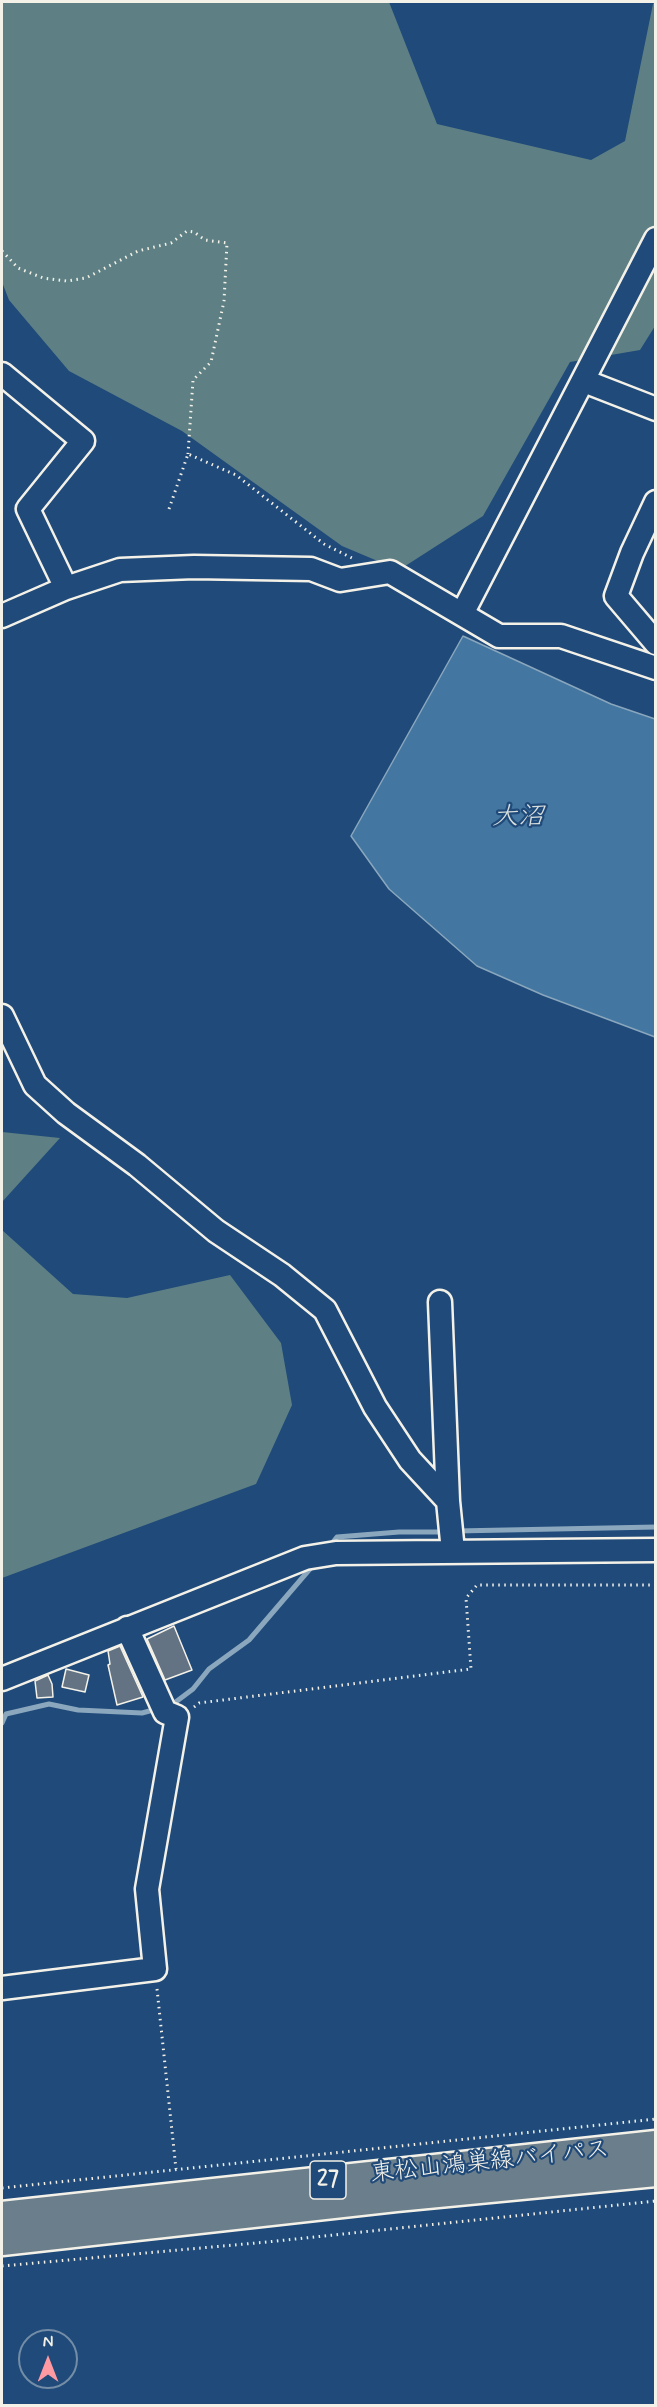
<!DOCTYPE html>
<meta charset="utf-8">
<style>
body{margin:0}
#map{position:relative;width:657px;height:2407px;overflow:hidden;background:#1f4a7a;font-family:Mynerve,sans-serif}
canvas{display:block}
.frame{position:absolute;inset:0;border:3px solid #f4f1e8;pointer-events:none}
.north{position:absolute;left:18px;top:2329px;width:60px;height:60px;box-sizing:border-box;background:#1f4a7a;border:2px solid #748da6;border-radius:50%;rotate:0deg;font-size:16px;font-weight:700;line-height:24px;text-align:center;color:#f4f1e8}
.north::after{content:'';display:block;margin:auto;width:21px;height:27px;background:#ff9aa2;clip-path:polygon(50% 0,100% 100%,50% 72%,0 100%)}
</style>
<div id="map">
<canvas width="657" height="2407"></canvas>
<div class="frame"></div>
<div class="north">N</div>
</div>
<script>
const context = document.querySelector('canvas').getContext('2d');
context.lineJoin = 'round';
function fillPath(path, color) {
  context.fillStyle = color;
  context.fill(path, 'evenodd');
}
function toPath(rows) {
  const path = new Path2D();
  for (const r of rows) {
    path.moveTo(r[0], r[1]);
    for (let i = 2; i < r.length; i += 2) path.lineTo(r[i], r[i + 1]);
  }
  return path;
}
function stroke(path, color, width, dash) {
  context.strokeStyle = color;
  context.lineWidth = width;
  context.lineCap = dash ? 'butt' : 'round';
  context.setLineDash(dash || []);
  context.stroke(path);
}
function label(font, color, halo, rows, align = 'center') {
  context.font = font + ' Mynerve,"Klee One",sans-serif';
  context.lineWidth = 4.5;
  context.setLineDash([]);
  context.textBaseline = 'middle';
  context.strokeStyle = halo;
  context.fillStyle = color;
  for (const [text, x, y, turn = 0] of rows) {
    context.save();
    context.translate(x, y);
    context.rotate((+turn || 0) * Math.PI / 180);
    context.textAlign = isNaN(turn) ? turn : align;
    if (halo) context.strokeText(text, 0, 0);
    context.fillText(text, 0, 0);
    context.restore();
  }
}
fillPath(toPath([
 [2,2,389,2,437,124,591,160,625,141,653,4,655,2,655,326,640,350,570,362,483,516,399,570,342,546,182,431,69,371,9,300,2,282],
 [2,1132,60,1138,2,1202],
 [2,1230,73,1294,127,1298,230,1275,281,1343,292,1405,256,1484,2,1578]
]), '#5e8084');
const water = toPath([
 [463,636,611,704,655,719,655,1037,543,995,477,966,389,889,351,836,463,636]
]);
fillPath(water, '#4376a0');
stroke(water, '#8aa7bd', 1.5);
stroke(toPath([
 [456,1531,656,1527],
 [329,1547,337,1537,399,1532,447,1532],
 [169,1707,193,1689,209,1669,249,1640,315,1563],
 [2,1723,6,1714,49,1704,78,1710,142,1713,157,1709]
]), '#8aa7bd', 5);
const building = toPath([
 [174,1626,192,1670,165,1680,147,1639,174,1626],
 [120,1646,143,1697,117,1705,108,1665,110,1664,108,1651,120,1646],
 [66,1669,89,1675,85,1692,62,1687,66,1669],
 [48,1675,52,1684,53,1697,37,1698,35,1681,48,1675]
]);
fillPath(building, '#637383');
stroke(building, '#f4f1e8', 1.5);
const minor = toPath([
 [2,374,83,441,28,509,66,588],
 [584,381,656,409],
 [656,502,632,553,616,596,656,643],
 [462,614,656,239],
 [2,616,66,588,120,570,194,567,311,569,340,580,390,572,499,636,561,636,656,668],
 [2,1016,35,1085,66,1113,137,1165,216,1231,282,1275,325,1310,375,1407,410,1460,448,1501,453,1551],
 [440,1302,448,1501],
 [2,1679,305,1558,336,1553,656,1550],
 [2,1988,155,1969,147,1889,177,1717,165,1712,127,1628]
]);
const major = toPath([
 [2,2216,656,2145],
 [2,2241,396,2197,656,2172]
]);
stroke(minor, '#f4f1e8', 27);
stroke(major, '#f4f1e8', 33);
stroke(toPath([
 [2,251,18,268,43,278,67,281,86,278,138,251,171,243,187,231,194,232,205,240,227,243,224,301,211,362,193,380,188,454],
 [169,509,188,454,236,475,324,544,352,558],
 [194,1707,199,1703,471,1669,466,1598,477,1585,656,1585],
 [157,1989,176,2169],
 [2,2188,656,2119],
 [2,2266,267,2242,656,2201]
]), '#f4f1e8', 3, [1.5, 4.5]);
stroke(minor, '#1f4a7a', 22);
stroke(major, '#6b7e8b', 28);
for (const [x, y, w] of [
 [328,2180,36]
]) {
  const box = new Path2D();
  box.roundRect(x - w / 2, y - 19, w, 38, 4.5);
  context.fillStyle = '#1f4a7a';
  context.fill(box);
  stroke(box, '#f4f1e8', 1.5);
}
label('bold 22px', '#f4f1e8', null, [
 ["27",328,2180]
]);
label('24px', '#f4f1e8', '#1f4a7a', [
 ["東松山鴻巣線バイパス",490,2163,-6]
]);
label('italic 26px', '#d9dfdd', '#1f4a7a', [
 ["大沼",518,819]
]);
</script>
